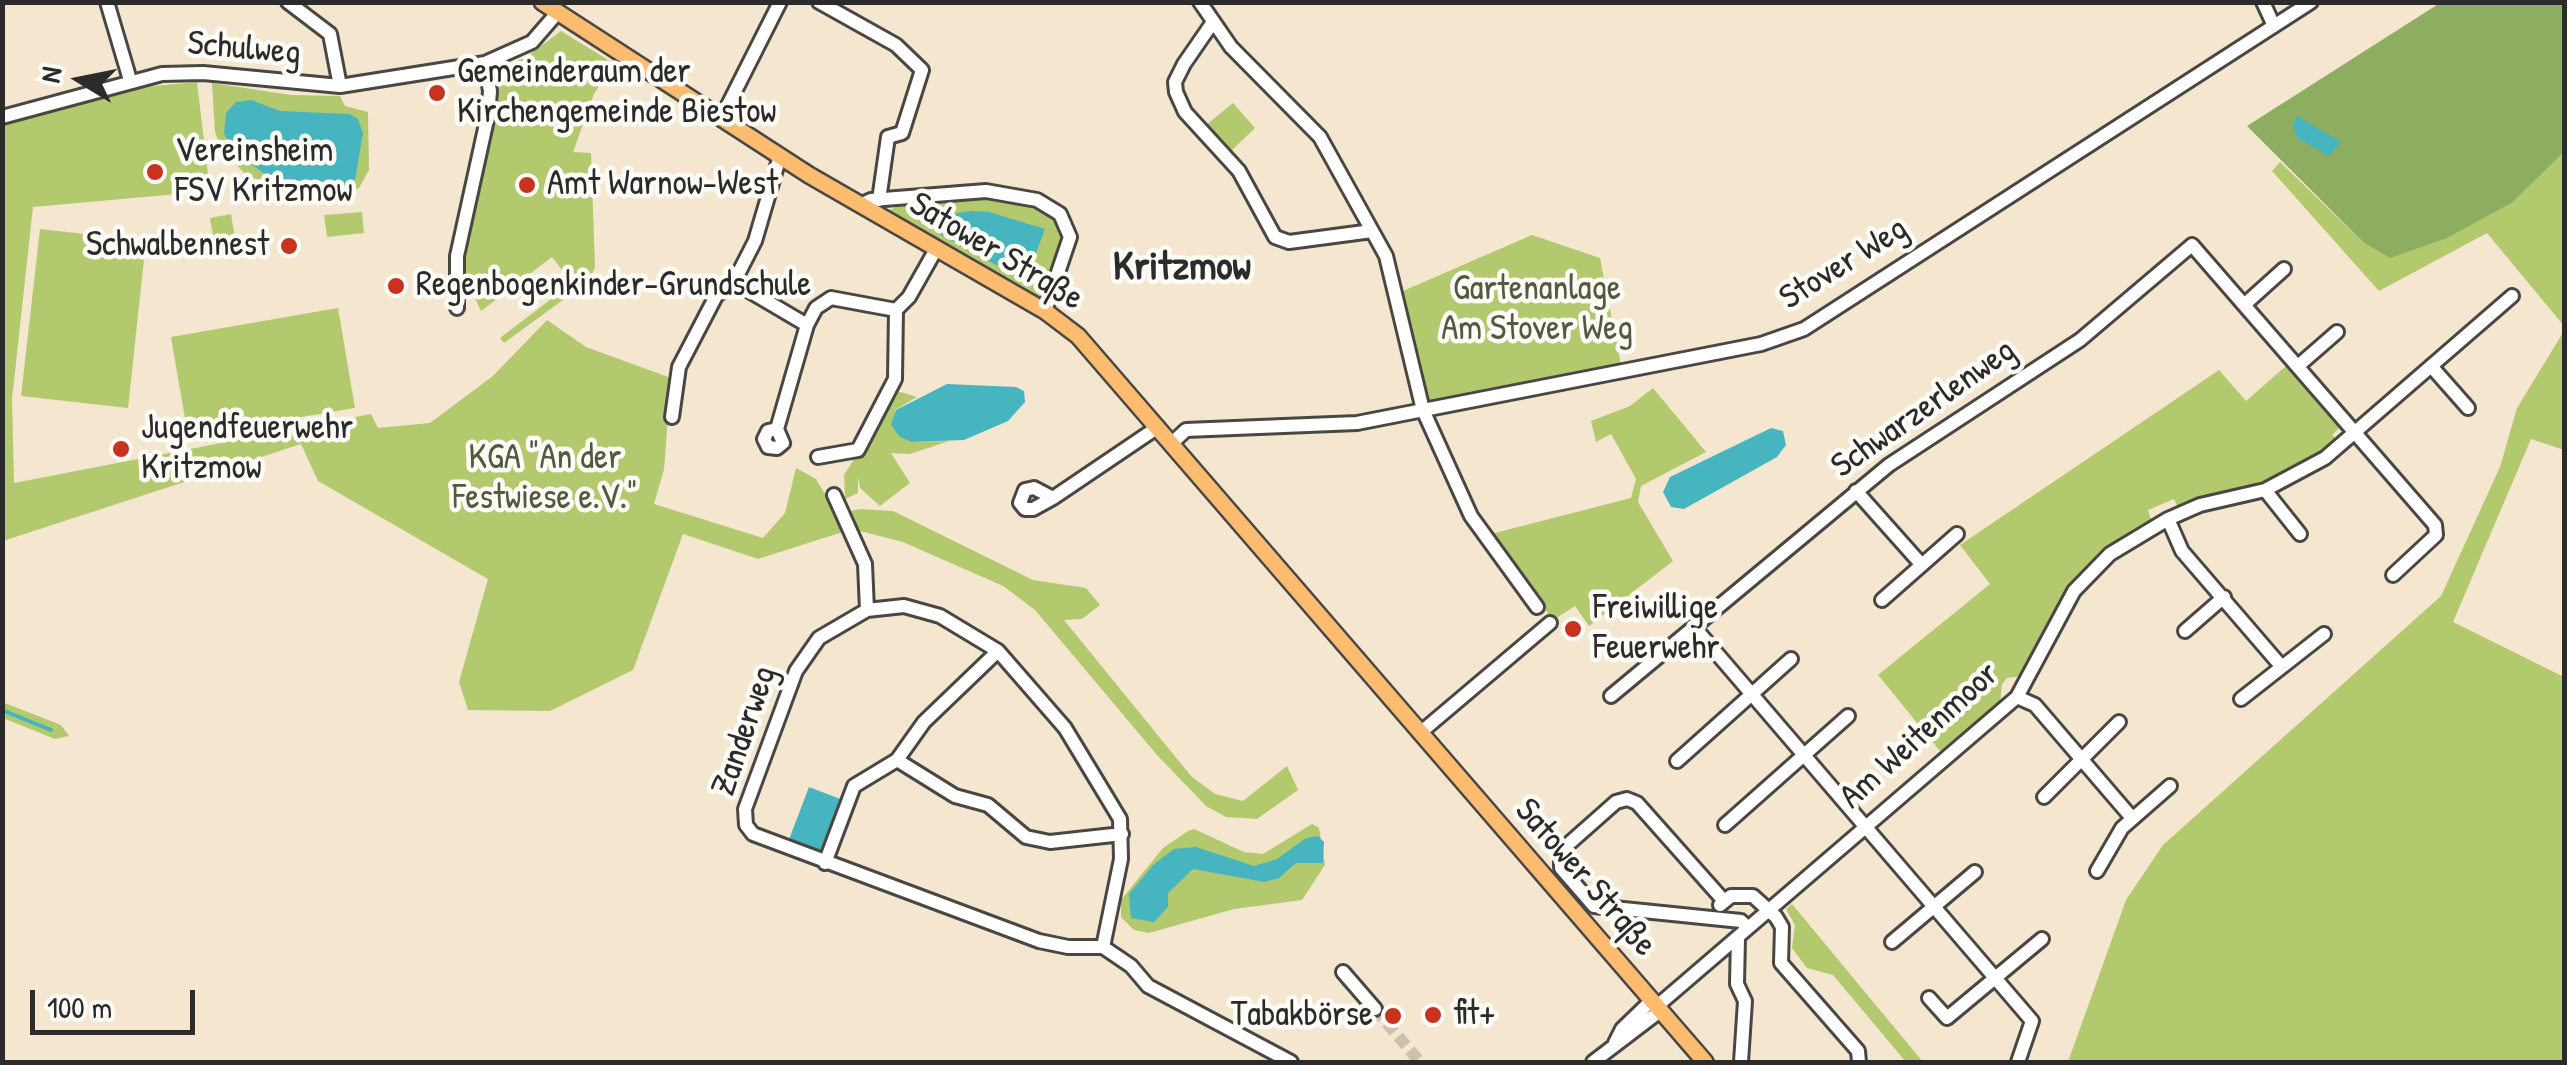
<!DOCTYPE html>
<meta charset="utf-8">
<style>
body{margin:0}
#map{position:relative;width:2567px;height:1065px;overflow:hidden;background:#f5e6d0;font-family:"Patrick Hand",sans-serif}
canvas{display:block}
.frame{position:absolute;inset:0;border:5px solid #2b2b2b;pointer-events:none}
.north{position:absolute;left:30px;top:30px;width:100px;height:100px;-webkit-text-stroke:8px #fdfcf7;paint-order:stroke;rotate:280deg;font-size:28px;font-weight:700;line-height:40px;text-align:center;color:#2b2b2b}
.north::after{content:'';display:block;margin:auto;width:35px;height:45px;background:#2b2b2b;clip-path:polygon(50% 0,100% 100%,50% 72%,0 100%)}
.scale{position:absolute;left:30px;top:990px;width:165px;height:45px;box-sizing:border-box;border:5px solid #2b2b2b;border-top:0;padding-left:12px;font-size:30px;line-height:35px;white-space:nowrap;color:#2b2b2b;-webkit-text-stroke:8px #fdfcf7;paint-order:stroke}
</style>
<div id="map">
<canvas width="2567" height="1065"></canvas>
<div class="frame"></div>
<div class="north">N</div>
<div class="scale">100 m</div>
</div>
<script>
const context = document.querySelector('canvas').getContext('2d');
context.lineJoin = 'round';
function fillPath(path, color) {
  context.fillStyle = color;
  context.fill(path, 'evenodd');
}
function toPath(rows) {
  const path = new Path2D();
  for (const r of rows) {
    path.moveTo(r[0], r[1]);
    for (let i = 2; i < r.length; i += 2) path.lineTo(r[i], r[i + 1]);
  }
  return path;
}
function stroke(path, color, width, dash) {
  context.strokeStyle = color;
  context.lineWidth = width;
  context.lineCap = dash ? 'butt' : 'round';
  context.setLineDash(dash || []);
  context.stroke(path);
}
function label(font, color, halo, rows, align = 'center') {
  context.font = font + ' "Patrick Hand",sans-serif';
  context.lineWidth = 9;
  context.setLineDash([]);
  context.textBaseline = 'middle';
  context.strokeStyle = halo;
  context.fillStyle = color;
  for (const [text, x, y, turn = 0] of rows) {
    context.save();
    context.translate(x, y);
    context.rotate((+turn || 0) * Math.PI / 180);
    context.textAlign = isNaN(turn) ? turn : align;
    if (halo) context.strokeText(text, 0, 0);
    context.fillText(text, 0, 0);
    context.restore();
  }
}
fillPath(toPath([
 [561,31,613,63,594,94,573,152,591,153,595,267,589,281,504,343,500,338,572,283,552,257,481,311,463,272,498,95,494,69,525,58],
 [197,82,210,191,33,207,12,399,14,483,371,414,378,428,430,423,493,376,547,320,586,347,671,378,664,469,654,504,763,538,785,513,796,468,816,479,837,514,860,509,893,511,1033,580,1086,588,1100,605,1082,619,1064,620,1191,776,1215,794,1243,801,1287,766,1298,790,1257,819,1226,817,1206,806,1157,755,1035,610,1003,586,903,542,852,529,758,559,683,534,633,670,550,711,468,710,459,682,488,579,318,481,301,444,3,541,3,123,132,88],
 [212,83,291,95,340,96,345,106,368,112,369,170,359,188,340,197,248,177,221,149,215,132],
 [1233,103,1255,128,1226,156,1200,130],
 [2564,152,2564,326,2487,233,2379,291,2272,171,2280,162,2363,242,2513,202],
 [984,194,1041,206,1059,220,1065,237,1044,296,1039,299,1020,290,888,215,888,211,902,204],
 [362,212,364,233,327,237,324,215],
 [231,214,236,244,215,247,210,218],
 [40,229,146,241,128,408,21,396],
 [1532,235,1600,258,1621,365,1429,402,1403,291],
 [338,308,355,408,188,436,171,337],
 [2564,331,2564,450,2531,439,2453,622,2564,677,2564,1062,2068,1062,2126,900,2163,845,2441,596,2500,467,2517,408],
 [2286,366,2339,428,2332,435,2338,440,2326,452,2264,486,2178,508,2174,499,2148,510,2151,520,2107,551,2022,676,2007,678,2002,684,2000,705,1940,751,1878,675,1990,584,1960,545,2219,370,2246,401],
 [1653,388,1706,452,1641,486,1638,502,1673,561,1589,626,1575,606,1553,620,1487,535,1631,498,1636,479,1611,434,1596,442,1591,421,1630,406],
 [897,391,917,397,895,410,912,442,949,441,910,454,891,453,910,483,880,506,860,488,858,477,858,493,845,499,844,475],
 [2,702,61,725,69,736,55,739,3,718],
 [1312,824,1319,828,1325,865,1302,900,1234,909,1149,933,1134,930,1121,917,1121,900,1163,848,1188,831,1194,829,1244,852,1263,854],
 [1792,904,1923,1062,1906,1062,1833,975,1807,968,1792,948,1795,925,1786,909]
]), '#b2c96e');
fillPath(toPath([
 [2440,3,2564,3,2564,152,2513,202,2447,238,2390,258,2363,242,2247,126]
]), '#8dad61');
fillPath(toPath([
 [251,100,280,111,349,114,358,119,363,133,355,180,344,186,305,184,265,174,232,150,224,133,226,113,236,102],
 [2297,116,2341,142,2329,156,2297,138,2293,125],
 [972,211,989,212,1045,229,1033,261,1020,267,998,266,941,235,933,224,936,216],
 [947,384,1016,387,1024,391,1025,402,1008,421,964,440,912,442,900,437,891,425,896,410],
 [1771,428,1783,431,1786,445,1777,457,1684,509,1671,507,1663,492,1670,477],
 [809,787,843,800,822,855,788,842],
 [1318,836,1324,842,1323,863,1296,863,1279,878,1264,882,1193,869,1168,893,1168,907,1154,922,1131,918,1129,894,1153,865,1174,849,1196,847,1254,866,1277,859,1306,838]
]), '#46b5bf');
stroke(toPath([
 [2,710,51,730]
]), '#46b5bf', 4);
stroke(toPath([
 [1375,1009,1419,1061]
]), '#cdc1af', 12, [12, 6]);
const minor = toPath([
 [107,2,130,80],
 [288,2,330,34,340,86],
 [819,2,896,45,922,70,902,133,888,137,879,200],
 [1200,2,1231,47,1320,137,1386,256,1423,410,1471,516,1537,607],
 [2263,2,2274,26],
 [1213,22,1184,64,1175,82,1176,92,1185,112,1239,171,1275,237,1289,242,1372,231],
 [2,117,162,74,203,73,340,86,485,63,532,42,558,12],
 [721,119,780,2],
 [860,205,871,200,986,191,1037,200,1060,214,1070,237,1045,311],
 [734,282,807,325],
 [2244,305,2284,269],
 [457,308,457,256,488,115,490,91,485,63],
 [2298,366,2337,332],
 [2431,366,2468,408],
 [672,417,679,367,716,296,734,282,755,241,780,156],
 [777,429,768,431,764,439,768,447,777,448,783,443,777,429,807,325,816,308,831,298,896,310,909,297,935,251],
 [1172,443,1186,430,1357,423,1761,344,1804,329,2311,2],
 [818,457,858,450,895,379,896,310],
 [2265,490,2300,534],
 [1856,491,1921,564],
 [834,495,865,564,867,610],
 [1053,498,1034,488,1025,490,1020,503,1025,509,1033,509,1053,498,1158,427],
 [2168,519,2182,551,2281,666],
 [1882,600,1957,534],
 [1695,628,2032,1021,2018,1062],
 [2185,631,2224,597],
 [1611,696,1889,465,2080,340,2192,245,2435,525,2436,535,2393,575],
 [2017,697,2035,705,2132,818],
 [2241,699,2324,634],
 [1420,733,1550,623],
 [897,760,955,796,988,805,1026,837,1050,842,1122,834],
 [1677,761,1791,659],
 [2044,797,2119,722],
 [1725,825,1848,716],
 [825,863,854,786,897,760,924,722,998,651],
 [2097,871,2122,828,2170,786],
 [1724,901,1637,803,1627,799,1616,802,1564,848,1561,857,1561,868,1594,906,1741,921,1748,928],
 [1720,905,1731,896,1753,896,1776,917,1782,927,1781,963,1858,1051,1859,1062],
 [1738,937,1737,984,1745,1001,1741,1062],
 [1892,942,1975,872],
 [1103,947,1121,859,1120,819,1065,728,998,651,940,616,904,606,867,610,819,638,796,671,745,809,746,825,753,834,1039,941,1068,947,1103,947,1131,966,1148,986,1291,1062],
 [1343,972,1375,1009],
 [1929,998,1947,1018,2042,939],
 [1656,1007,2017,697,2074,591,2110,554,2168,519,2200,505,2265,490,2325,458,2512,296],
 [1615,1043,1622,1029,1651,1001],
 [1593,1062,1660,1011]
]);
const major = toPath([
 [542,2,809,175,1045,311,1078,336,1705,1062]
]);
stroke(minor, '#494744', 18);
stroke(major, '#494744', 20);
stroke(minor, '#fff', 12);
stroke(major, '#fdbc70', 15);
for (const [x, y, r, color] of [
 [437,93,10,"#c8321e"],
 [155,172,10,"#c8321e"],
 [527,185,10,"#c8321e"],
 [289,246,10,"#c8321e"],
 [396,286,10,"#c8321e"],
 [121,449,10,"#c8321e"],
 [1573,629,10,"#c8321e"],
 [1433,1015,10,"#c8321e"],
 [1393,1016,10,"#c8321e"]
]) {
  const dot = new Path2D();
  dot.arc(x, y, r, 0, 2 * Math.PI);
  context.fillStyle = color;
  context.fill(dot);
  stroke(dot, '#fdfcf7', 4);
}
label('35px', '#2b2b2b', '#fdfcf7', [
 ["Schulweg",244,49,5],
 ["Satower Straße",996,252,31],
 ["Stover Weg",1844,264,-32],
 ["Schwarzerlenweg",1924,409,-35],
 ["Zanderweg",745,731,-71],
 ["Am Weitenmoor",1920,736,-42],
 ["Satower Straße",1585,878,49]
]);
label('35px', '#2b2b2b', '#fdfcf7', [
 ["Gemeinderaum der",457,73],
 ["Kirchengemeinde Biestow",457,113],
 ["Vereinsheim",175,152],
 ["FSV Kritzmow",175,192],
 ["Amt Warnow-West",547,185],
 ["Schwalbennest",269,246,"right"],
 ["Regenbogenkinder-Grundschule",416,286],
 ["Jugendfeuerwehr",141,429],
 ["Kritzmow",141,469],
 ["Freiwillige",1593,609],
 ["Feuerwehr",1593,649],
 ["fit+",1453,1015],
 ["Tabakbörse",1373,1016,"right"]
], 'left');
label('35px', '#545a3f', '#fdfcf7', [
 ["Gartenanlage",1537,290],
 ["Am Stover Weg",1537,330],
 ["KGA \"An der",545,459],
 ["Festwiese e.V.\"",545,499]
]);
label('bold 40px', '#2b2b2b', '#fdfcf7', [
 ["Kritzmow",1182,268]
]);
</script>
